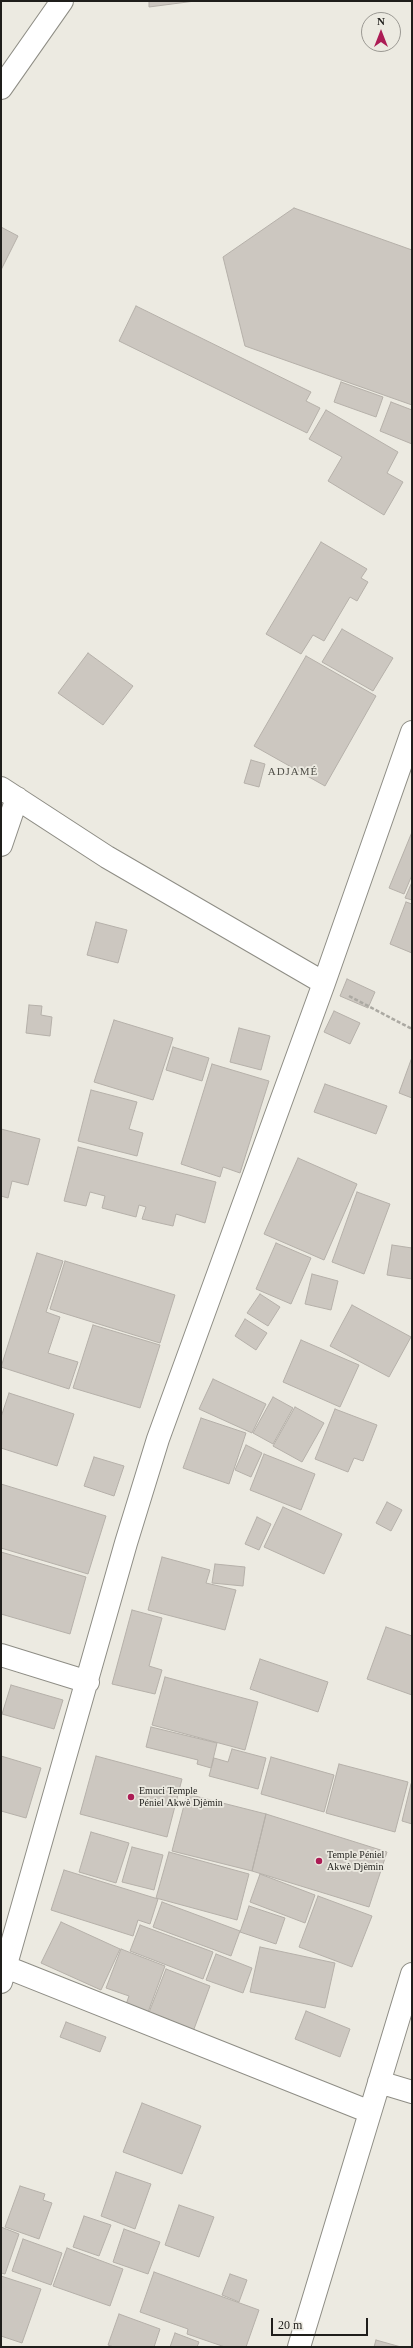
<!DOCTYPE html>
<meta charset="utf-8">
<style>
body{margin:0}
#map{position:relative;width:413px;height:2348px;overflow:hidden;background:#eceae1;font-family:"Times New Roman",serif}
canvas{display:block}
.frame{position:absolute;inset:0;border:2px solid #1f1e1b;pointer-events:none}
.north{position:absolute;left:361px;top:12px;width:40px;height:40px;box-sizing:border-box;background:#eceae1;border:1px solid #9a9892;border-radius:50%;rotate:0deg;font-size:11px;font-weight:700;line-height:16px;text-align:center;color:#1f1e1b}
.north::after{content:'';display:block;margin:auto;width:14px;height:18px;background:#ac1c55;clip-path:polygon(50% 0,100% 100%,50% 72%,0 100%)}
.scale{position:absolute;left:271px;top:2318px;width:97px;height:18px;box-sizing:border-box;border:2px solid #1f1e1b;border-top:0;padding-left:5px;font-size:12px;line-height:14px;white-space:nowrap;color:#1f1e1b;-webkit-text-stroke:3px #eceae1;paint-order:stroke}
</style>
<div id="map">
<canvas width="413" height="2348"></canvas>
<div class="frame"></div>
<div class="north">N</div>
<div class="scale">20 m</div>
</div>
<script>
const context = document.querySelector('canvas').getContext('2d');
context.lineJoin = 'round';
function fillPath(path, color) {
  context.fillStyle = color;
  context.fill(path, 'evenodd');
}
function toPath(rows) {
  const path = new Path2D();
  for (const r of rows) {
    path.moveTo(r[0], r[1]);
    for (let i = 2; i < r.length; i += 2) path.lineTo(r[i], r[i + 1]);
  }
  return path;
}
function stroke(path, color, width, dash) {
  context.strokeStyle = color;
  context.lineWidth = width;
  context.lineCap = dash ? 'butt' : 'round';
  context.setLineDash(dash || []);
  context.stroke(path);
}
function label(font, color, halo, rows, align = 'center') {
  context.font = font + ' "Times New Roman",serif';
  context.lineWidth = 3.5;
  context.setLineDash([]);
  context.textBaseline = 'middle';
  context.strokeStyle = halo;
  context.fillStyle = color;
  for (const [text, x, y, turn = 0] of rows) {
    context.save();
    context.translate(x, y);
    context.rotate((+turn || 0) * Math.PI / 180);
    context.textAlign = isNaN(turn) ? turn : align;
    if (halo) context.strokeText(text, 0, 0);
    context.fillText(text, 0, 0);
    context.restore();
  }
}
const building = toPath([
 [149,1,195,1,149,7,149,1],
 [294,208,412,250,412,405,245,346,223,257,294,208],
 [1,227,18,236,1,270,1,227],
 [136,306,311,392,306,401,320,408,307,433,119,341,136,306],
 [341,382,383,397,376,417,334,402,341,382],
 [391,402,412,410,412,444,380,431,391,402],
 [326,410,398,452,387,473,403,482,384,515,328,481,342,457,309,439,326,410],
 [321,542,367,569,361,578,368,582,357,601,350,597,324,641,313,635,301,654,266,634,321,542],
 [342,629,393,658,373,691,322,662,342,629],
 [88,653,133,686,103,725,58,693,88,653],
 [306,656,376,696,325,786,254,746,306,656],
 [251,760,265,764,259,787,244,783,251,760],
 [412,832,412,875,404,894,389,888,412,832],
 [412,882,412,900,405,898,412,882],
 [406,902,412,904,412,953,390,944,406,902],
 [96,922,127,930,118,963,87,955,96,922],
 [347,979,375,992,368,1008,340,996,347,979],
 [29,1005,42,1006,41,1015,52,1017,50,1036,26,1033,29,1005],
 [334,1011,360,1023,350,1044,324,1032,334,1011],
 [114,1020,173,1038,153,1100,94,1082,114,1020],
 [239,1028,270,1036,261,1070,230,1062,239,1028],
 [173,1047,209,1058,202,1081,166,1070,173,1047],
 [411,1060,412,1060,412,1098,399,1093,411,1060],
 [212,1064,269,1081,240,1173,223,1167,220,1177,181,1164,212,1064],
 [325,1084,387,1106,376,1134,314,1112,325,1084],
 [91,1090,137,1102,129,1129,143,1133,137,1156,78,1141,91,1090],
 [1,1129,40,1139,28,1185,12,1181,8,1198,1,1196,1,1129],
 [78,1147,216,1182,205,1223,176,1214,173,1226,142,1219,146,1207,139,1205,136,1217,102,1208,105,1196,90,1192,86,1206,64,1201,78,1147],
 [298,1158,357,1184,324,1260,264,1234,298,1158],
 [357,1192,390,1204,364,1274,332,1262,357,1192],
 [276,1243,311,1258,291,1304,256,1289,276,1243],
 [392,1245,412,1248,412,1279,387,1275,392,1245],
 [37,1253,63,1261,46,1312,60,1317,48,1353,78,1362,69,1389,1,1367,37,1253],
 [65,1261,175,1295,160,1343,50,1309,65,1261],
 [312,1274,338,1281,331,1310,305,1304,312,1274],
 [260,1294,280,1307,268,1326,247,1313,260,1294],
 [352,1305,411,1337,389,1377,330,1346,352,1305],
 [245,1319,267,1333,256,1350,235,1336,245,1319],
 [93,1325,160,1345,140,1408,73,1388,93,1325],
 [301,1340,359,1365,340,1407,283,1382,301,1340],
 [213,1379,266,1404,252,1433,199,1409,213,1379],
 [9,1393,74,1414,57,1466,1,1448,1,1417,9,1393],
 [273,1397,293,1408,273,1444,253,1433,273,1397],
 [295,1407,324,1423,302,1462,273,1446,295,1407],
 [335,1409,377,1425,363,1461,354,1458,348,1472,315,1459,335,1409],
 [201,1418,246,1433,229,1484,183,1468,201,1418],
 [246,1445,262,1453,251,1477,235,1470,246,1445],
 [264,1454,315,1474,301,1510,250,1490,264,1454],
 [94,1457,124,1466,114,1496,84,1486,94,1457],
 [1,1484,106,1516,88,1574,1,1548,1,1484],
 [387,1502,402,1510,391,1531,376,1523,387,1502],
 [283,1507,342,1534,324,1574,264,1547,283,1507],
 [257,1517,271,1524,259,1550,245,1544,257,1517],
 [1,1552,86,1577,70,1634,1,1614,1,1552],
 [162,1557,210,1570,206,1583,236,1590,225,1630,148,1610,162,1557],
 [215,1564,245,1567,243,1586,212,1583,215,1564],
 [132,1610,162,1618,149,1666,162,1670,155,1694,112,1684,132,1610],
 [386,1627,412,1636,412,1695,367,1679,386,1627],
 [260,1659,328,1682,318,1712,250,1689,260,1659],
 [165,1677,258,1702,245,1750,152,1725,165,1677],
 [11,1685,63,1700,54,1729,2,1714,11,1685],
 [151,1727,217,1743,211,1768,197,1764,198,1760,146,1747,151,1727],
 [232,1749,266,1758,258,1789,209,1776,214,1758,228,1762,232,1749],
 [1,1756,41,1768,26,1818,1,1811,1,1756],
 [96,1756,182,1779,167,1837,80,1814,96,1756],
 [271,1757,334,1775,324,1812,261,1794,271,1757],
 [339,1764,408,1782,395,1832,326,1813,339,1764],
 [411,1784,412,1784,412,1824,402,1821,411,1784],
 [187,1794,266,1814,252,1871,172,1851,187,1794],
 [266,1814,387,1852,369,1907,252,1871,266,1814],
 [91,1832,129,1843,116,1883,79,1872,91,1832],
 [132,1847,163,1855,154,1890,122,1882,132,1847],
 [169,1852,249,1874,237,1920,156,1898,169,1852],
 [64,1870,158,1899,150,1924,138,1920,133,1936,51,1910,64,1870],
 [260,1874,315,1895,305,1923,250,1902,260,1874],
 [318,1896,372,1916,352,1967,299,1947,318,1896],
 [162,1902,240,1931,231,1956,153,1927,162,1902],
 [249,1906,285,1918,276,1944,240,1932,249,1906],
 [61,1922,120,1949,101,1990,41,1963,61,1922],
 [140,1925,213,1952,203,1979,130,1951,140,1925],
 [260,1947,335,1963,325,2008,250,1992,260,1947],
 [121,1949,165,1966,147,2015,125,2007,129,1996,106,1988,121,1949],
 [216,1954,252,1968,243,1993,206,1980,216,1954],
 [166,1969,210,1986,191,2037,146,2020,166,1969],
 [306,2011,350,2029,340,2057,295,2039,306,2011],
 [66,2022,106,2037,100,2052,60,2037,66,2022],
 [142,2103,201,2126,182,2174,123,2152,142,2103],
 [116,2172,151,2184,135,2229,101,2216,116,2172],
 [20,2186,45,2194,43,2200,52,2203,39,2239,5,2227,20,2186],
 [179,2205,214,2217,199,2257,165,2245,179,2205],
 [84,2216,111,2225,99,2256,73,2247,84,2216],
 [1,2227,19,2234,5,2274,1,2273,1,2227],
 [124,2229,160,2242,148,2274,113,2262,124,2229],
 [23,2239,62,2253,51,2285,12,2271,23,2239],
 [67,2248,123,2269,110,2306,53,2286,67,2248],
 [154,2272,259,2310,246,2347,225,2347,187,2334,188,2329,140,2312,154,2272],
 [230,2274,247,2280,239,2302,222,2295,230,2274],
 [1,2276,41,2289,22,2343,1,2336,1,2276],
 [119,2314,160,2329,154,2347,114,2347,108,2345,119,2314],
 [175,2333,199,2342,197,2347,170,2347,175,2333],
 [376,2340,401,2347,374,2347,376,2340]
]);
fillPath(building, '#ccc7c0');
stroke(building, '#b5b0a9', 1);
const minor = toPath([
 [1,88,62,1],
 [1,788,107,857,324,983],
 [1,845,17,798],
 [1,1655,88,1682],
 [1,1965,370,2112],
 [1,1982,126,1543,158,1439,324,983,412,732],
 [379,2082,412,2092],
 [299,2347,412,1974]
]);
stroke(minor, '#8e8d85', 24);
stroke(toPath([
 [349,996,412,1029]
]), '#aba9a2', 2.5, [4, 2]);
stroke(minor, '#fff', 22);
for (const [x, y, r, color] of [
 [131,1797,4,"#ac1c55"],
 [319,1861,4,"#ac1c55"]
]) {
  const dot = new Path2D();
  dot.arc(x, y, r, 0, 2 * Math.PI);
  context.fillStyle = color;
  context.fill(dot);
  stroke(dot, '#eceae1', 1.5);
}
label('10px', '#1f1e1b', '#eceae1', [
 ["Emuci Temple",139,1791],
 ["Péniel Akwè Djèmin",139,1803],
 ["Temple Péniel",327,1855],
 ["Akwè Djèmin",327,1867]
], 'left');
context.letterSpacing = '1px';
label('11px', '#504f48', '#eceae1', [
 ["ADJAMÉ",293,772]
]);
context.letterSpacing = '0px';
</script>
